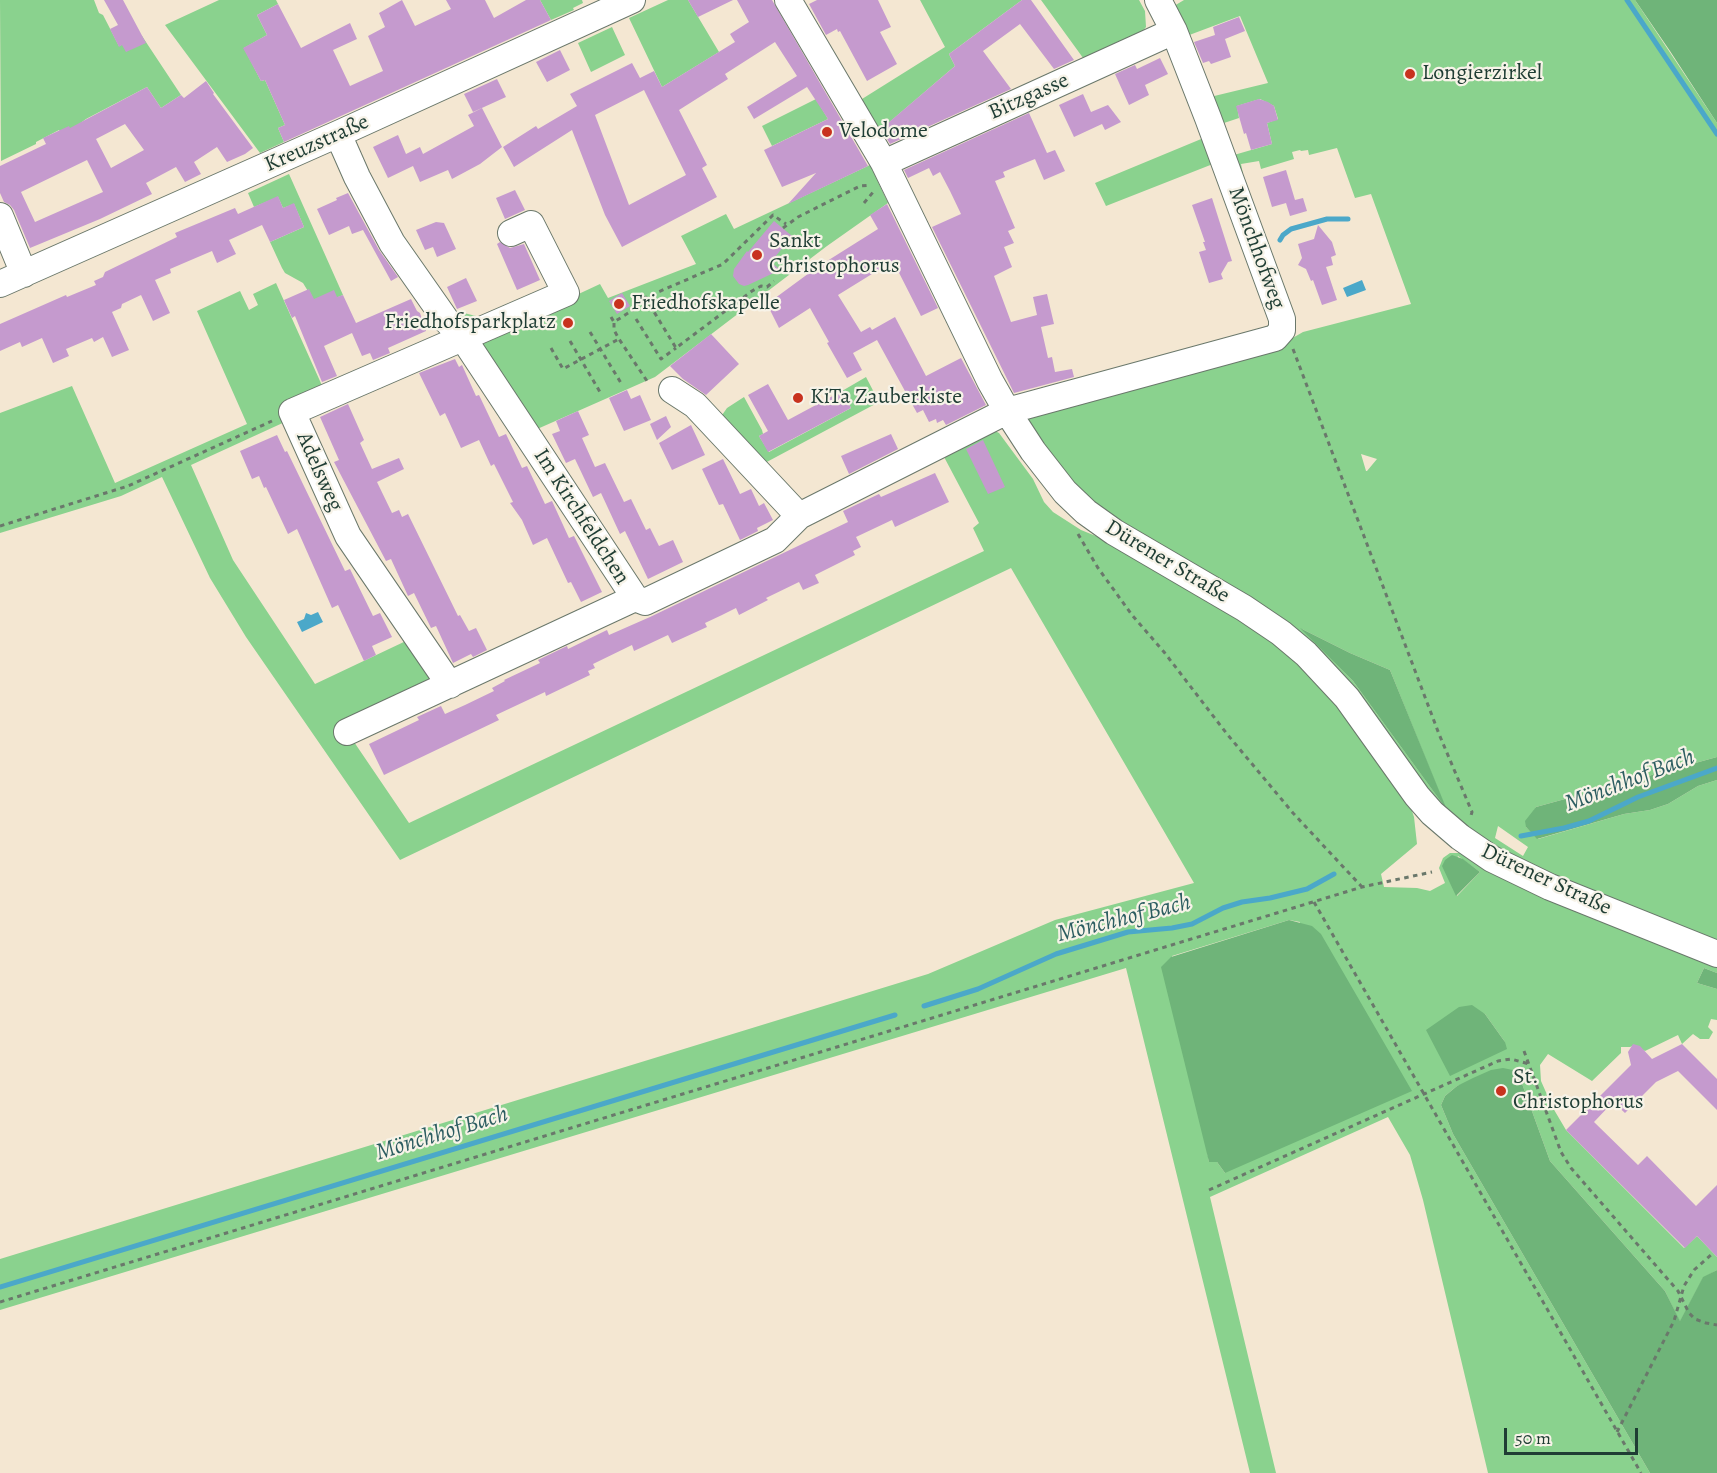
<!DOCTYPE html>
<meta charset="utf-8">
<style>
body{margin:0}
#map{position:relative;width:1717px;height:1473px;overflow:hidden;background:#f4e7d2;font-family:Alegreya,serif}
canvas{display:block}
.scale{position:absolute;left:1504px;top:1428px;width:134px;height:27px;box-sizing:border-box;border:3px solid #1f3d34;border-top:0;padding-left:8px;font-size:18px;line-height:21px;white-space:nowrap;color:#1f3d34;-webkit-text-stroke:4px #f7f3e8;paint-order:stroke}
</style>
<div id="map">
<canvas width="1717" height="1473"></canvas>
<div class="scale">50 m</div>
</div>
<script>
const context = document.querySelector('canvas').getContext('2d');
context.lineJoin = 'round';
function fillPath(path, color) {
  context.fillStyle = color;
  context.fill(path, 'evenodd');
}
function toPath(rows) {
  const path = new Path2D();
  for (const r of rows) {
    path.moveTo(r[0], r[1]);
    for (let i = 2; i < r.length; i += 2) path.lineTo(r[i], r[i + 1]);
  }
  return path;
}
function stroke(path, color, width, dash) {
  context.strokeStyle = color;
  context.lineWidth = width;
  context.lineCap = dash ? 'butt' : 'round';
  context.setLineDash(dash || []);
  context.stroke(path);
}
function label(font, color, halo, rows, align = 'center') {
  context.font = font + ' Alegreya,serif';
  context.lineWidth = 4.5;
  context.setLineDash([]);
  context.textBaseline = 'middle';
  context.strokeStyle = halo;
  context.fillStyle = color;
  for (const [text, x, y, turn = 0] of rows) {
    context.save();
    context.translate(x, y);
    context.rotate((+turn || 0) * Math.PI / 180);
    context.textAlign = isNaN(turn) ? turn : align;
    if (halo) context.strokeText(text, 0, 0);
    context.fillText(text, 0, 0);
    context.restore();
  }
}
fillPath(toPath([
 [0,0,94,0,99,13,103,15,119,46,142,36,181,95,161,108,147,87,86,119,63,136,59,130,36,142,36,144,1,161],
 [219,0,276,0,278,4,257,15,267,35,244,48,261,81,265,80,285,125,278,128,284,142,260,153,165,25],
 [540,0,582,0,583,3,573,8,574,10,551,20],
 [668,0,688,0,719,52,662,87,629,18],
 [920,0,1022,0,949,54,955,66,879,131,862,99,945,47],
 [1041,0,1139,0,1145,11,1146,27,1137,38,1086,62],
 [1184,0,1635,0,1717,123,1717,757,1536,807,1526,827,1538,839,1624,814,1650,810,1668,804,1698,786,1717,780,1717,945,1501,854,1444,813,1355,694,1091,506,1026,429,1025,413,1284,343,1303,332,1411,304,1371,194,1355,198,1337,148,1309,155,1308,150,1301,151,1300,150,1292,152,1294,159,1261,169,1259,161,1241,164,1243,174,1234,176,1227,157,1272,144,1267,123,1278,119,1274,106,1260,99,1237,106,1239,118,1221,124,1206,98,1268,83,1240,16,1184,37,1169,9],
 [1361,454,1377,459,1367,471,1366,471],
 [1302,629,1350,653,1390,670,1445,807,1353,681],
 [1498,826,1528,847,1523,856,1495,838],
 [612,27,625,55,591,72,578,43],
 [816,99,828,119,772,146,762,126],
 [1206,137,1218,162,1106,206,1095,183],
 [870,165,888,203,827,246,655,377,535,430,456,311,512,325,600,284,608,298,696,264,681,236,726,214,734,229],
 [289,174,343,295,317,306,303,283,285,273,282,268,270,242,304,227,294,204,283,208,278,197,254,207,248,193],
 [276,283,324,390,287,421,191,465,233,560,315,684,408,640,432,676,426,685,352,739,409,823,984,551,973,528,979,523,943,455,995,431,999,433,1033,479,1044,502,1053,512,1081,530,1128,549,1196,588,1312,671,1410,805,1414,817,1417,844,1381,874,1384,887,1417,888,1430,891,1445,883,1439,868,1443,858,1450,853,1466,853,1717,965,1717,973,1704,968,1697,983,1717,989,1717,1020,1711,1019,1708,1027,1713,1032,1709,1039,1700,1039,1693,1034,1682,1044,1678,1035,1645,1051,1635,1045,1630,1047,1621,1047,1621,1053,1592,1081,1548,1054,1540,1065,1541,1081,1553,1108,1566,1130,1684,1248,1697,1236,1717,1257,1717,1270,1703,1278,1680,1322,1665,1291,1550,1161,1520,1078,1513,1070,1457,1086,1445,1096,1441,1105,1453,1134,1650,1473,1488,1473,1423,1200,1410,1155,1388,1117,1210,1197,1276,1473,1250,1473,1126,968,0,1310,0,1259,928,974,1055,920,1194,883,1011,568,400,860,246,637,210,578,162,477,121,496,0,533,0,413,72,386,115,483,247,424,197,311,240,291,249,310,258,305,253,294],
 [1458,856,1480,872,1457,896,1450,880],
 [1289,920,1300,922,1225,1173,1217,1162,1209,1162,1172,956],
 [1459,1008,1485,1014,1505,1042],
 [866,377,879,402,763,464,720,418,727,408,744,397,762,430,763,434,759,436,769,452,851,408,842,391]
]), '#8ad28e');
fillPath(toPath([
 [1635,0,1717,0,1717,123,1670,51],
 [1300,628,1350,653,1390,670,1447,810,1353,681],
 [1717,757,1717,780,1698,786,1668,804,1650,810,1624,814,1537,839,1526,827,1525,821,1536,807],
 [1452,855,1463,859,1480,872,1456,896,1442,866,1445,860],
 [1289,920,1312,926,1321,934,1412,1091,1225,1173,1217,1162,1209,1162,1161,967,1171,957],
 [1704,968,1717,973,1717,989,1697,983],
 [1472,1005,1485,1014,1505,1042,1507,1049,1450,1076,1426,1030,1459,1007],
 [1503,1068,1513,1070,1520,1078,1550,1161,1665,1291,1680,1321,1703,1277,1717,1270,1717,1473,1650,1473,1453,1134,1441,1105,1445,1096,1457,1086,1473,1078,1491,1070]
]), '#6fb479');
fillPath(toPath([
 [1362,280,1366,290,1347,297,1343,288],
 [318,612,323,622,302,632,297,622,304,619,306,613,311,615]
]), '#4ba8c9');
stroke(toPath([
 [1627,0,1717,134],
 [1280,240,1283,235,1291,229,1327,219,1348,219],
 [1521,836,1564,828,1589,821,1638,797,1717,768],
 [924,1006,978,989,1056,954,1128,932,1172,928,1192,924,1223,908,1242,902,1270,898,1307,889,1334,874],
 [0,1287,895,1015]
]), '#4ba8c9', 5);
fillPath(toPath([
 [104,0,123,0,146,43,126,52,122,45,119,47,110,29,118,25],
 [402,0,415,26,451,9,446,0,485,0,494,18,526,0,540,0,551,20,284,142,278,128,285,125,265,80,261,81,243,48,267,35,257,15,278,4,301,48,350,23,357,39,333,50,350,86,383,71,368,36,385,27,379,13],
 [688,0,733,0,698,17],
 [737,0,772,0,868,166,788,204,816,173,782,187,764,150,828,119,807,87,754,119,747,107,797,76,775,42,725,74,728,79,679,110,707,165,702,168,717,197,622,247,605,215,572,130,514,167,503,147,536,126,538,129,577,106,570,94,632,63,640,78,654,71,662,87,735,42,730,34,749,22],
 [644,90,686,175,629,205,595,115],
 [817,0,878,0,891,27,880,32,897,64,867,81,840,31,838,32,837,29,826,35,809,4],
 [1022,0,1031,0,1074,60,1054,69,1020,24,983,51,1011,89,890,144,881,129,955,66,949,54],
 [1239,17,1245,31,1225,39,1231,57,1211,64,1209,61,1203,63,1194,42,1215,35,1213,27],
 [560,50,570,70,547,82,536,62],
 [1160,58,1168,74,1145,85,1149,95,1129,105,1115,74,1135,65,1137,69],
 [497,79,506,97,473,112,464,94],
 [206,81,214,93,213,94,253,148,245,154,227,162,217,147,194,162,201,174,185,182,176,167,146,183,152,194,100,219,30,248,14,210,10,205,4,202,0,193,0,166,46,144,43,138,69,126,70,128,147,87,161,108,181,95,184,98],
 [125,124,144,150,111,168,96,139],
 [87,160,103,192,35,222,21,192],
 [1083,94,1091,112,1108,105,1121,122,1105,130,1102,124,1074,137,1059,105],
 [1259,99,1268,102,1274,106,1278,120,1267,123,1272,144,1251,150,1246,133,1244,134,1236,106],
 [482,108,502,147,480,164,452,179,448,170,420,182,413,166,388,178,373,147,398,135,406,154,420,147,423,154,474,126,468,115],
 [1029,113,1047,153,1055,150,1065,171,1044,180,1035,159,1003,172,1005,177,995,181,1015,228,1008,231,1014,243,1004,247,1012,267,994,276,1011,322,1037,315,1033,297,1047,294,1054,324,1041,327,1048,358,1052,357,1055,372,1072,369,1074,377,1014,393,932,227,961,214,950,191,940,172,933,176,929,168,908,178,904,170],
 [1286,170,1295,200,1303,198,1307,211,1290,216,1286,203,1272,207,1263,177],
 [515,190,525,210,505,219,496,198],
 [348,193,379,250,398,277,391,281,363,230,352,234,349,226,329,235,317,209,337,200,336,198],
 [278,196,283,208,294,203,304,227,270,242,262,225,229,240,236,254,217,263,212,251,170,269,171,273,155,280,170,313,153,321,141,295,122,304,121,308,112,312,129,350,112,357,103,337,94,342,92,338,66,349,69,356,53,363,42,338,22,347,20,342,0,351,0,324,66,295,67,297,96,285,94,281,103,277,105,272,177,237,175,233,235,208,238,214],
 [1212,198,1232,261,1228,262,1221,274,1223,279,1209,283,1199,252,1206,250,1203,242,1205,242,1192,205],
 [887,204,938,308,921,316,893,261,838,295,861,332,870,327,872,330,895,317,926,376,961,358,986,405,946,425,943,420,937,423,936,419,929,422,923,410,917,413,877,340,853,353,862,370,847,378,827,343,829,342,810,308,779,328,767,304,816,268,878,229,870,215],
 [774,221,792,236,771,262,780,270,748,285,744,286,739,284,733,276,734,269,747,251,748,252],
 [436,222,444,223,456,249,437,257,433,247,425,250,416,230],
 [1318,225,1332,242,1336,255,1331,257,1333,265,1326,267,1337,300,1322,305,1313,280,1311,281,1306,269,1298,265,1302,258,1298,244,1314,239],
 [500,242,510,248,524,244,540,280,517,290,497,244],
 [466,278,477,301,457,309,447,287],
 [309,289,314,299,334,290,337,297,343,295,356,323,411,299,417,311,420,313,426,331,388,348,390,353,373,360,370,353,362,356,352,333,324,346,337,376,322,382,295,316,292,318,284,300],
 [622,293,630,306,617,314,609,301],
 [711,334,739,364,706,395,683,379,670,366],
 [455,359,459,367,462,365,476,396,479,395,499,437,506,434,522,468,527,466,545,504,552,501,569,538,574,536,602,592,581,602,571,582,568,583,547,538,533,545,522,520,510,503,513,502,494,464,491,466,479,440,461,448,445,413,440,416,419,373],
 [768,384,788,420,842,391,851,408,768,452,759,436,768,431,748,395],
 [627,390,631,399,640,395,651,420,624,431,609,398],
 [348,404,364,440,360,443,372,469,399,458,404,469,377,482,392,513,399,510,402,517,408,514,458,616,460,615,469,631,476,628,487,650,473,657,471,654,453,663,436,626,431,628,414,593,408,596,391,559,386,561,334,462,339,460,320,417],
 [578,411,589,435,582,438,595,467,605,463,624,502,631,499,646,530,650,528,659,546,673,540,683,562,648,579,625,531,620,534,601,493,593,497,575,459,566,463,552,434,560,431,556,421],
 [666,416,671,427,657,440,650,424],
 [691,425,705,455,672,470,659,443],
 [891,434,898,449,849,474,841,456],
 [277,435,285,452,287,451,345,571,350,569,373,616,380,613,392,637,372,646,376,655,364,661,338,605,332,608,297,529,288,534,266,487,264,488,259,476,252,479,240,451],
 [983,440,1005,487,988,494,966,449],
 [723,459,740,494,751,489,759,506,764,503,773,520,757,528,758,531,740,540,723,504,719,505,702,469],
 [935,473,949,502,895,527,892,520,856,537,861,547,853,551,855,555,815,575,819,583,803,590,799,582,766,598,768,600,739,615,736,608,722,615,705,623,707,627,672,643,668,635,634,651,632,645,593,664,595,668,588,671,590,675,546,696,545,692,496,715,499,720,384,775,369,744,419,720,417,717,441,706,445,714,465,705,494,691,492,688,505,681,504,680,540,663,538,660,567,646,568,649,607,630,609,635,650,617,848,522,843,511,879,494,881,497],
 [1633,1044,1640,1046,1652,1059,1682,1044,1717,1079,1717,1110,1678,1071,1656,1082,1625,1113,1613,1102,1594,1122,1638,1165,1647,1156,1696,1206,1717,1185,1717,1257,1697,1236,1685,1248,1566,1130,1631,1065,1628,1052]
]), '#c59ace');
const minor = toPath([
 [788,0,884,163,990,381,1007,411,1033,451,1065,492,1086,512,1114,532,1244,608,1281,633,1306,654,1347,698,1417,796,1432,813,1460,837,1492,859,1550,887,1717,954],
 [338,134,357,177,392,243,446,320,463,338,635,598,645,602,775,540,799,516],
 [884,163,1174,31],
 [0,216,24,274],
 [0,284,338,134,632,0],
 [672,390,695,405,799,516,1007,411,1275,338,1282,330,1282,319,1208,118,1174,31,1158,0],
 [450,685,348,536,292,412,566,293,531,224,511,233],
 [347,732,635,598]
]);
stroke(minor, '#6a786b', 28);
stroke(toPath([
 [864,203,874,191],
 [783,228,798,217,860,186,871,185],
 [645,297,676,348,752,291,761,286,767,287,774,281],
 [611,317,614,322,633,310,635,302,723,264,773,215,786,224],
 [636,319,661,359,676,348],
 [614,323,614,330,619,339,647,381],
 [590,332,621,383],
 [570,341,600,392],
 [551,348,563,369,619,339],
 [1293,349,1439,734,1472,812,1470,819],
 [0,526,128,486,272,421],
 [1078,534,1098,568,1132,615,1164,652,1227,734,1293,813,1362,887],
 [1314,902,1641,1473],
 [1524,1051,1561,1152,1571,1168,1678,1291,1689,1313,1695,1319,1706,1323,1717,1325],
 [1209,1190,1498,1061,1511,1059,1529,1064],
 [0,1302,1362,887,1432,872],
 [1617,1432,1674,1321,1684,1286,1694,1270,1713,1253]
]), '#6a786b', 3, [4.5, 4.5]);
stroke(minor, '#fff', 26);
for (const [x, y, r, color] of [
 [1410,74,6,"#c8321e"],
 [827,132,6,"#c8321e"],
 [757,255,6,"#c8321e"],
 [619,304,6,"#c8321e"],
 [568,323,6,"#c8321e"],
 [798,398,6,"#c8321e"],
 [1501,1091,6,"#c8321e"]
]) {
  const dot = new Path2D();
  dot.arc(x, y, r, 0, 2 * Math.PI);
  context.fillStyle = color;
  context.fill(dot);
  stroke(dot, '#f7f3e8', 2);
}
label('22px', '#1f3d34', '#f7f3e8', [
 ["Longierzirkel",1422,74],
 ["Velodome",839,132],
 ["Sankt",769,242],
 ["Christophorus",769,267],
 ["Friedhofskapelle",631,304],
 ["Friedhofsparkplatz",556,323,"right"],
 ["KiTa Zauberkiste",810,398],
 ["St.",1513,1078],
 ["Christophorus",1513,1103]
], 'left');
label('22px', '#1f3d34', '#f7f3e8', [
 ["Bitzgasse",1029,97,-24],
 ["Kreuzstraße",317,144,-24],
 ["Mönchhofweg",1256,248,70],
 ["Adelsweg",319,472,66],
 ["Im Kirchfeldchen",581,517,57],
 ["Dürener Straße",1167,562,31],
 ["Dürener Straße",1546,880,25]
]);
label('italic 24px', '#2c5d61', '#f7f3e8', [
 ["Mönchhof Bach",1630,781,-21],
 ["Mönchhof Bach",1124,919,-14],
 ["Mönchhof Bach",442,1134,-17]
]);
</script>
